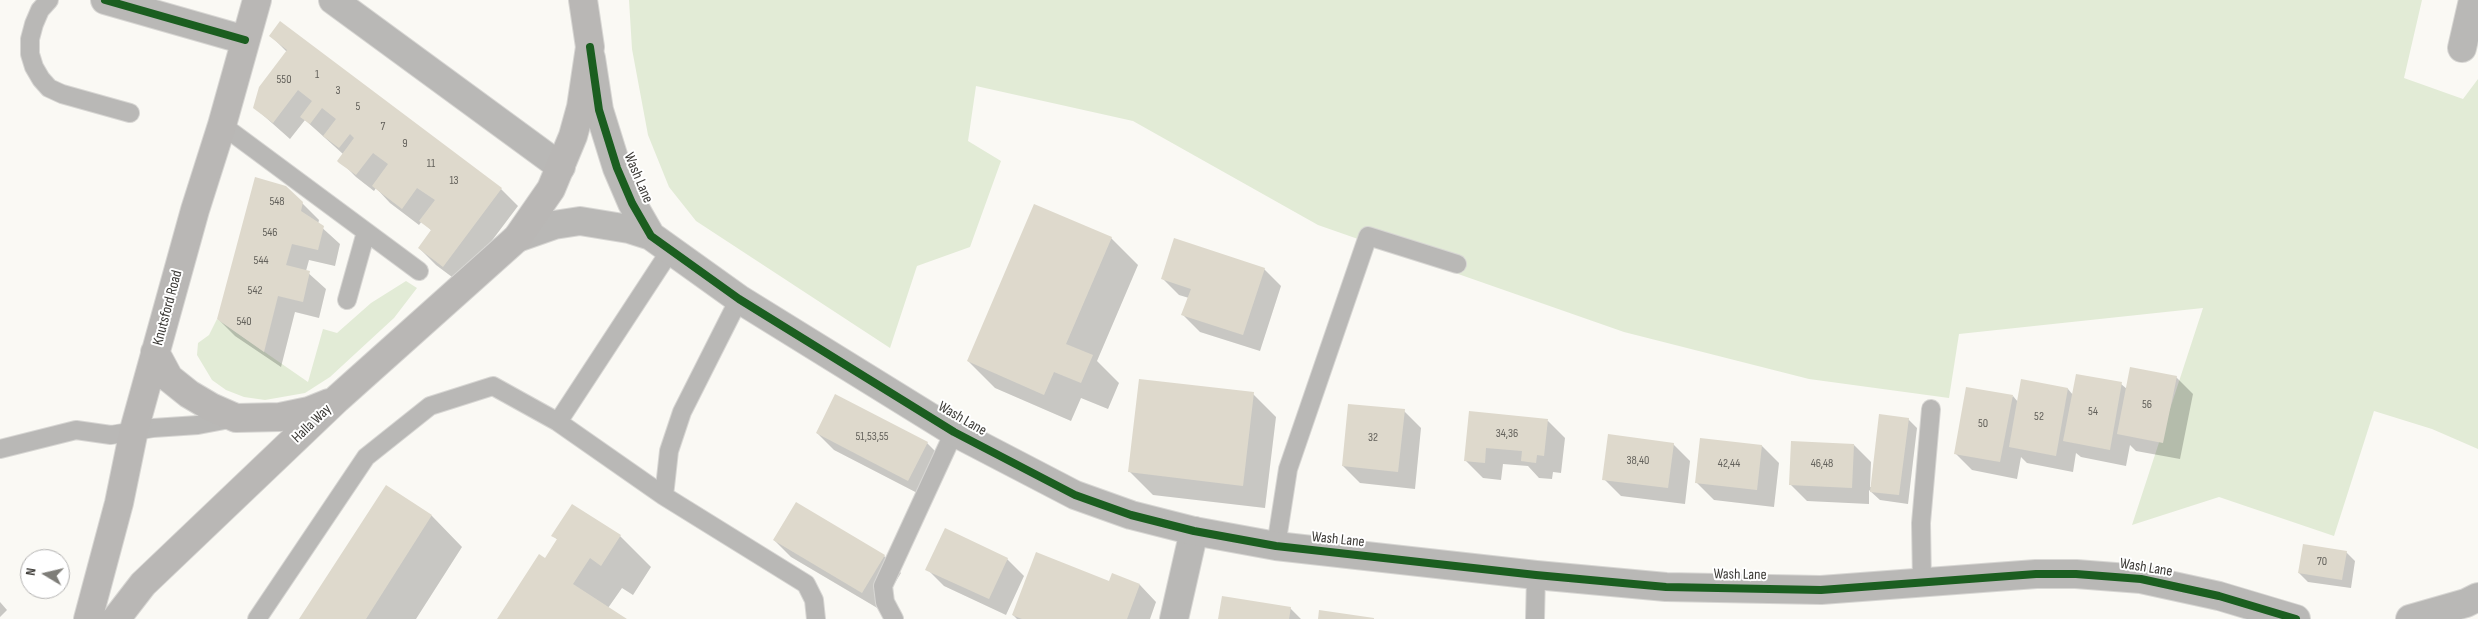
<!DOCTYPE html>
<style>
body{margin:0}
#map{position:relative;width:2478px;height:619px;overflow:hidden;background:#faf9f4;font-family:"Sofia Sans Condensed",sans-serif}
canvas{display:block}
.north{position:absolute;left:20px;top:549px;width:50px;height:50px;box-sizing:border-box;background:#fff;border:1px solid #b1b0af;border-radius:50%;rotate:279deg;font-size:14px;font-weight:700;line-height:20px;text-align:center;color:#3c3a36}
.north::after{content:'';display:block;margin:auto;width:18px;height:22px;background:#7e7d78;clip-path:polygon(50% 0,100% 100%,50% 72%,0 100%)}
</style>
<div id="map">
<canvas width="2478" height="619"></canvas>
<div class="north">N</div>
</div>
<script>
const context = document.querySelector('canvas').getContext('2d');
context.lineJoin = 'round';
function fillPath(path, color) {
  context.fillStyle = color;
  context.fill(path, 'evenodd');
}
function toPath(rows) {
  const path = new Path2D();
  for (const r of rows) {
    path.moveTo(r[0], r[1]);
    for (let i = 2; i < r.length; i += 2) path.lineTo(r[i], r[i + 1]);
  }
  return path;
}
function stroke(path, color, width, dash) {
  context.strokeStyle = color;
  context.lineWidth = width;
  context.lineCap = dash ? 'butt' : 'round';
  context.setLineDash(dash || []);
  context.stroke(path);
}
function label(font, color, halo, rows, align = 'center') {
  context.font = font + ' "Sofia Sans Condensed",sans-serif';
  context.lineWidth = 4;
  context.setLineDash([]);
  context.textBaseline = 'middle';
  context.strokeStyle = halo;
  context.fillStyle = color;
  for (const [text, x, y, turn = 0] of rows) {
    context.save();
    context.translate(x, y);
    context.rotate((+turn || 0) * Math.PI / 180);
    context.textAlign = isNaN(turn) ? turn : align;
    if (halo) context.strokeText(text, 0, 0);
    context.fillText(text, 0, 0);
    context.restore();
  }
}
fillPath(toPath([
 [629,0,2422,0,2404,78,2463,99,2478,79,2478,449,2432,429,2374,411,2334,536,2219,497,2132,525,2203,308,1959,334,1949,398,1809,379,1624,332,1318,225,1133,121,976,86,968,141,1001,161,970,247,917,266,890,348,696,221,669,187,648,135,632,49],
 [406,281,417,288,394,318,330,377,305,393,265,400,244,397,226,390,212,380,197,355,198,343,209,335,217,319,308,382,323,329,337,333,371,303]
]), '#e2ebd6');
fillPath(toPath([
 [280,23,501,189,518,206,460,283,436,265,419,248,432,231,422,221,419,225,390,203,376,188,374,191,356,177,339,160,343,154,305,120,290,139,255,108,287,52,271,36],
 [302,203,319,220,318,224,340,244,335,266,309,260,306,271,326,289,319,318,295,312,281,367,235,336,218,319],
 [1111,238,1138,265,1097,361,1119,383,1108,409,1081,398,1071,421,995,388,968,361],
 [1264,269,1281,286,1260,351,1200,332,1183,315,1189,298,1179,295,1162,278],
 [2176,377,2193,394,2180,459,2136,451,2130,445,2126,466,2081,457,2076,453,2073,472,2027,463,2021,457,2017,479,1972,470,1955,453,2013,396,2018,402,2022,381,2068,389,2073,395,2121,384,2127,389],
 [1253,394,1276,417,1265,508,1153,495,1130,472],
 [1404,411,1421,428,1415,489,1360,483,1343,466],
 [1470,412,1548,421,1565,438,1561,473,1553,472,1552,479,1539,478,1528,466,1503,464,1501,480,1483,478,1466,461],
 [1908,419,1917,428,1908,504,1880,500,1869,490,1869,504,1807,501,1790,484,1854,445,1871,462,1870,487,1872,487],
 [817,433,927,443,944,460,925,497,834,450],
 [1702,439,1762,446,1779,463,1774,507,1714,500,1697,483],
 [1673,444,1690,461,1685,504,1621,496,1604,479],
 [387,487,432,516,462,547,416,619,301,619],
 [572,505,620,536,651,567,633,595,622,588,608,608,625,619,498,619,546,560,558,540,553,536],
 [774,540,884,556,901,573,879,609,791,557],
 [2346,552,2355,561,2351,588,2308,582,2299,573],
 [1007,559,1024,576,1006,615,944,586,927,569],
 [1110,582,1140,585,1156,602,1150,619,1017,619,1013,615],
 [0,602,7,610,0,617],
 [1290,608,1301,619,1220,619]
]), '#0003');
fillPath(toPath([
 [280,21,502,188,443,267,418,248,431,230,419,221,435,200,417,188,402,209,372,186,388,164,373,153,356,175,339,163,337,161,354,138,350,134,339,148,323,136,336,119,322,108,310,124,300,117,312,101,298,90,273,123,253,108,259,87,287,50,269,36],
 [255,177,286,186,303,202,301,211,324,226,318,250,292,244,286,265,310,271,303,302,278,296,264,352,217,319],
 [1034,204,1112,237,1066,344,1093,355,1081,383,1054,372,1044,395,967,361],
 [1174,238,1265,268,1243,335,1181,315,1191,289,1161,279],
 [2130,367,2177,376,2163,443,2117,434],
 [2076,374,2122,382,2110,450,2063,441],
 [1139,379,1254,392,1243,486,1128,472],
 [2021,379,2068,388,2056,456,2009,447],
 [1966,387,2013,395,2000,462,1954,454],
 [835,394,928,442,908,481,816,433],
 [1348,404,1405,409,1398,472,1342,466],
 [1469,411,1548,419,1544,456,1537,455,1536,463,1521,461,1522,451,1486,448,1485,463,1464,461],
 [1879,414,1909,418,1899,495,1870,492],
 [1608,434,1674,443,1668,488,1602,480],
 [1700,438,1762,445,1757,490,1695,483],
 [1791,441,1854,444,1852,488,1789,485],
 [386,485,432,515,366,619,299,619],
 [796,502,885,555,862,593,773,540],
 [572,504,621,535,601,566,590,558,573,584,627,619,497,619,539,554,545,558,557,539,551,536],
 [945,528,1008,558,989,599,925,570],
 [2303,544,2347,551,2342,580,2298,573],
 [1036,552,1109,581,1112,573,1140,584,1127,619,1022,619,1012,615],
 [1222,596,1291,607,1289,619,1218,619],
 [1319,610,1374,618,1374,619,1318,619]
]), '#ded9cc');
const service = toPath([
 [49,0,40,10,34,24,30,39,30,54,34,67,41,79,49,88,62,94,130,113],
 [222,125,419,271],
 [739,299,682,412,669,451,664,496,806,584,814,600,816,619],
 [347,300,366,232],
 [558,422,664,496],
 [0,449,76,430,111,435,153,428,198,425,235,418],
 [1276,546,1288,469,1368,236,1457,264],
 [1922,582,1921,523,1931,409],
 [257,619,366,457,430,406,493,386,558,422,670,251],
 [894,619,885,602,883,586,954,432],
 [1535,619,1536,575]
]);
const minor = toPath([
 [105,0,245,40],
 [333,0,561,167],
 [2462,48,2473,0],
 [1174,619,1194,531]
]);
const tertiary = toPath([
 [591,58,599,110,617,168,632,203,651,236,739,299,954,432,1075,495,1131,515,1194,531,1276,546,1536,575,1666,587,1821,590,2036,574,2076,574,2141,579,2219,596,2296,619],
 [517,238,554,225,580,221,629,229,651,236],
 [2410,619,2466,603,2478,597]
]);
const trunk = toPath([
 [155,352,169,378,189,394,211,407,236,418,280,417,309,411,329,403],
 [88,619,119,503,134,430,195,210,222,125,257,0],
 [116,619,143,584,337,399,517,238,551,189,573,136,581,107,590,47,583,0]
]);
stroke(service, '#d7d6d3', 20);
stroke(minor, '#d7d6d3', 30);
stroke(tertiary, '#d7d6d3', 30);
stroke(trunk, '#d7d6d3', 30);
stroke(service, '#b9b8b6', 18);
stroke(minor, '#b9b8b6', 28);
stroke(tertiary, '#b9b8b6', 28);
stroke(trunk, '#b9b7b5', 28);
stroke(toPath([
 [105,0,245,40],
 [590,47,599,110,617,168,632,203,651,236,739,299,954,432,1075,495,1131,515,1194,531,1276,546,1536,575,1666,587,1821,590,2036,574,2076,574,2141,579,2219,596,2296,619]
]), '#1b5e20', 8);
label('12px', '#64625c', null, [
 ["1",317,75],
 ["550",284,80],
 ["3",338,91],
 ["5",358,107],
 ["7",383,127],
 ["9",405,144],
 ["11",431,164],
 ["13",454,181],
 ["548",277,202],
 ["546",270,233],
 ["544",261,261],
 ["542",255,291],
 ["540",244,322],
 ["56",2147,405],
 ["54",2093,412],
 ["52",2039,417],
 ["50",1983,424],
 ["34,36",1507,434],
 ["51,53,55",872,437],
 ["32",1373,438],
 ["38,40",1638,461],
 ["42,44",1729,464],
 ["46,48",1822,464],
 ["70",2322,562]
]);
label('15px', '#3c3a36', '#fff', [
 ["Wash Lane",638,178,67],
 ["Knutsford Road",168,308,-75],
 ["Wash Lane",962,419,30],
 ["Halla Way",312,424,-44],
 ["Wash Lane",1338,540,6],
 ["Wash Lane",2146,568,9],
 ["Wash Lane",1740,575,1]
]);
</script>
